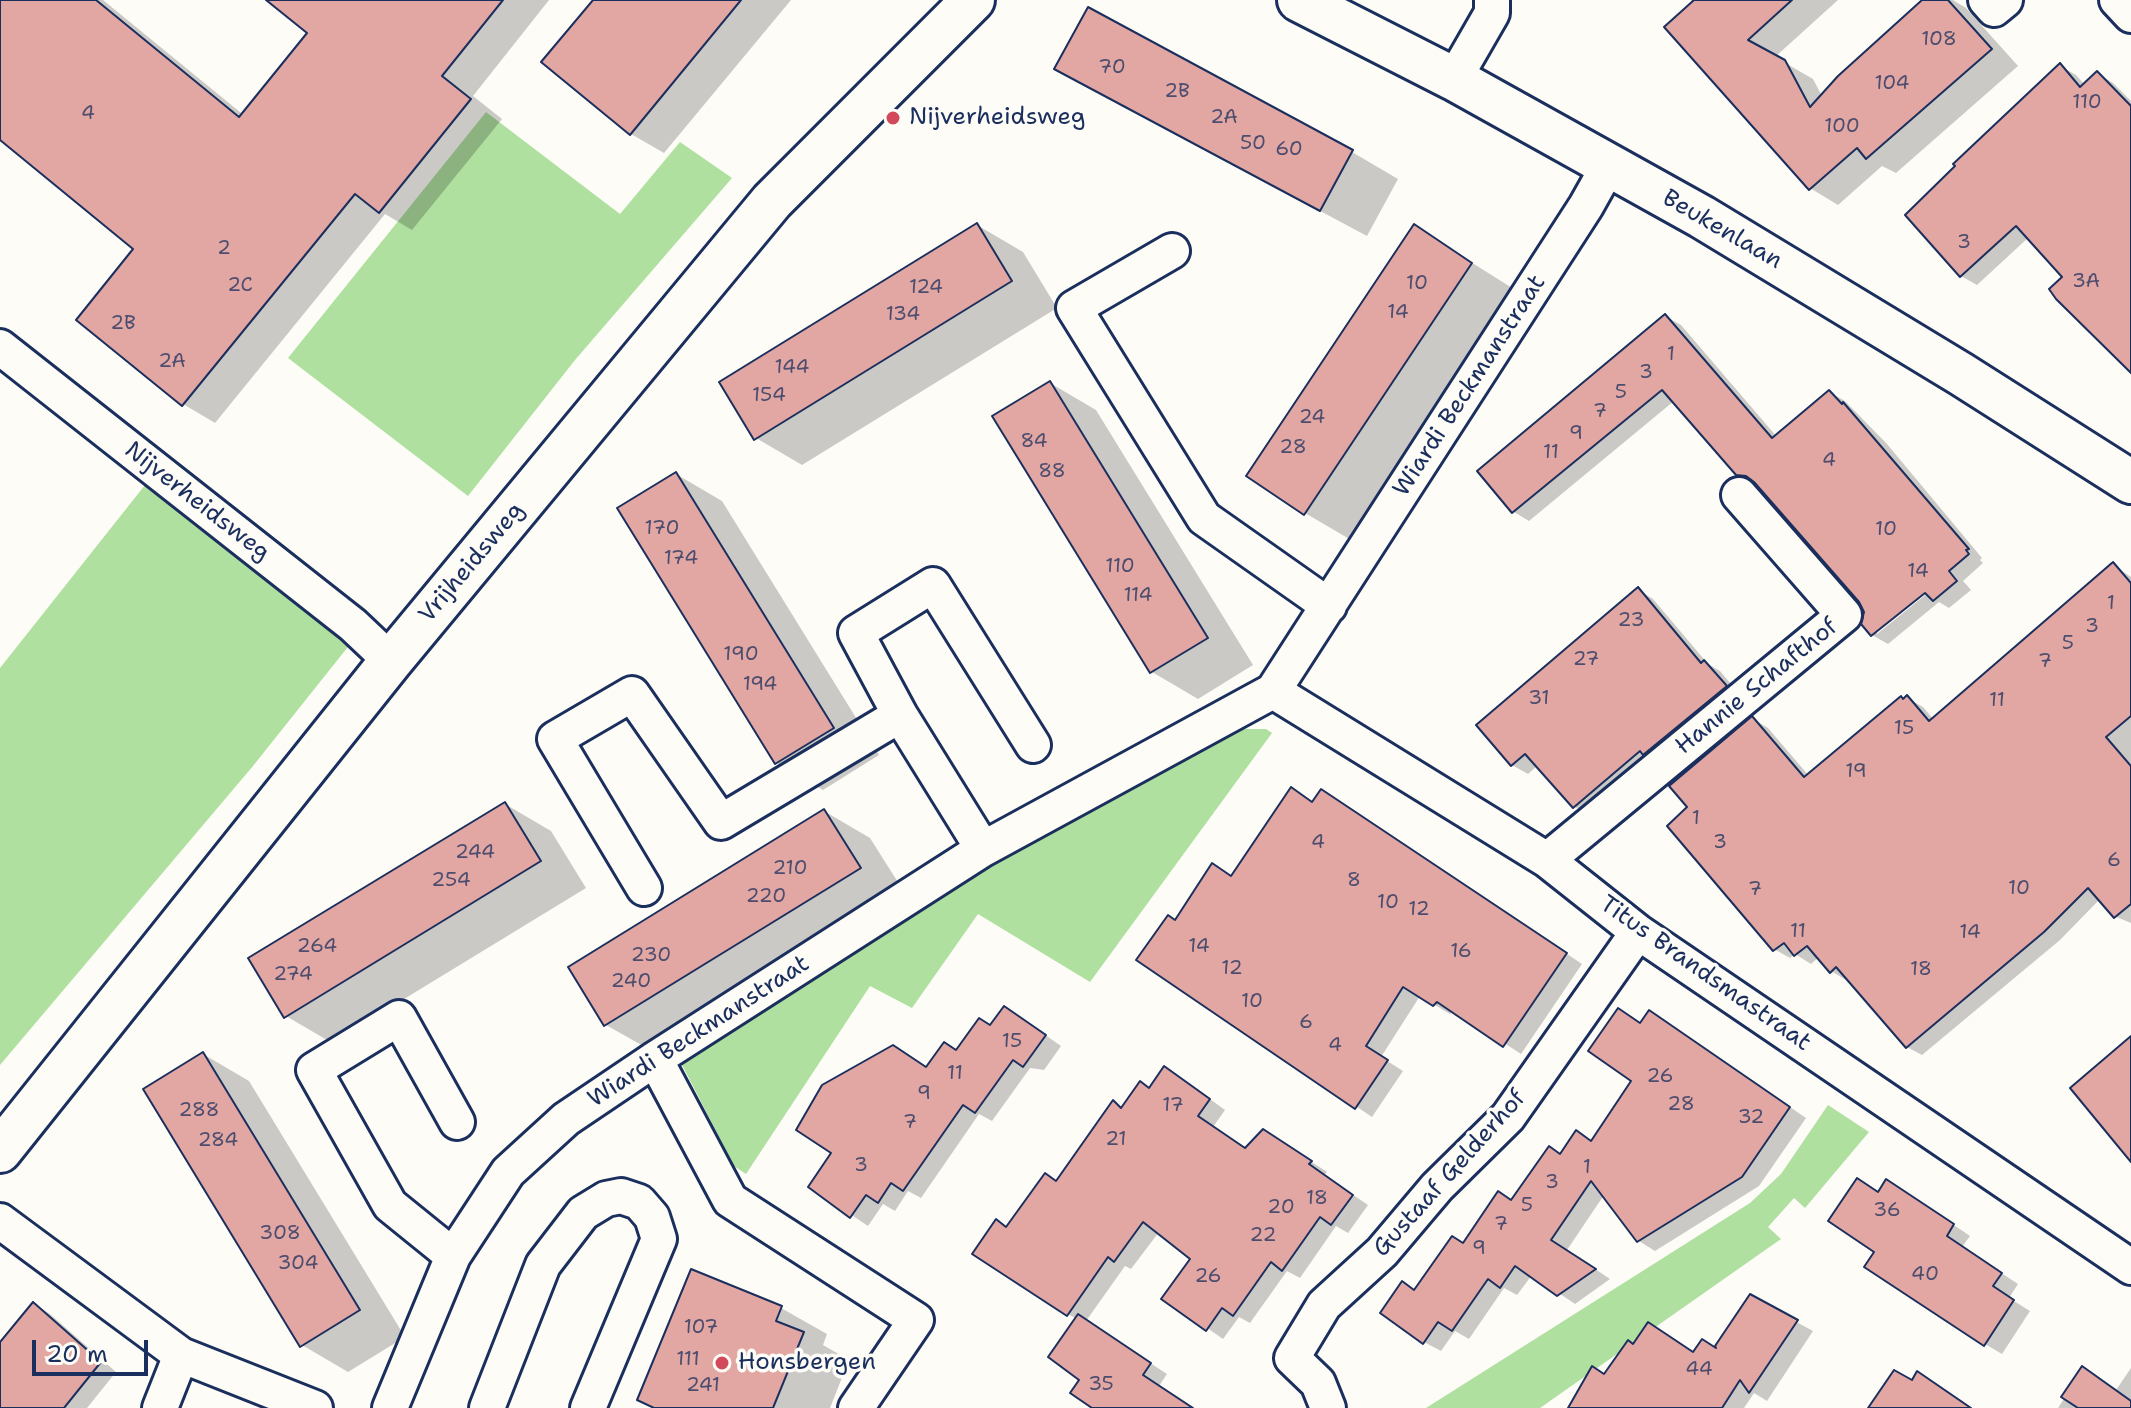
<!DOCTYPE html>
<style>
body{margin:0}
#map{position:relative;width:2131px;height:1408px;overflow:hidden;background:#fdfcf7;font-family:"Shantell Sans",sans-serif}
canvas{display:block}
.scale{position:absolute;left:32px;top:1340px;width:116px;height:36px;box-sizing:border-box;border:4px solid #1b2f5e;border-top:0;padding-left:10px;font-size:24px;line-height:28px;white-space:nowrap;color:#1b2f5e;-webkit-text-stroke:6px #fdfcf7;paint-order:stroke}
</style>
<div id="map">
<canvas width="2131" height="1408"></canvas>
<div class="scale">20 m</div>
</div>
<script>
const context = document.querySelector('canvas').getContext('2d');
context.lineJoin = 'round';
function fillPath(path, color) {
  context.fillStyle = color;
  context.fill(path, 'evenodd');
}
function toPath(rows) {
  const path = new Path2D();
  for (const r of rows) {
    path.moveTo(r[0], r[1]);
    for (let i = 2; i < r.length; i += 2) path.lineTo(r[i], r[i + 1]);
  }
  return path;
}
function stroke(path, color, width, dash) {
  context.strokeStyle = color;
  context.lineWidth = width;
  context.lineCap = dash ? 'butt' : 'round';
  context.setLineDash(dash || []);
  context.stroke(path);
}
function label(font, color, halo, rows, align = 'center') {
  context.font = font + ' "Shantell Sans",sans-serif';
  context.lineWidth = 7;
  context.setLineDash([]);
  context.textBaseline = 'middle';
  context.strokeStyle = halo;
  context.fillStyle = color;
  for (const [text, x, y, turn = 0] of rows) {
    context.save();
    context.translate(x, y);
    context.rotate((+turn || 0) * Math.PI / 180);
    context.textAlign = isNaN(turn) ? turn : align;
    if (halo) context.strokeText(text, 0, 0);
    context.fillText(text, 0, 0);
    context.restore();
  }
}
fillPath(toPath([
 [486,112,620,214,680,142,732,178,575,360,468,496,288,358],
 [149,480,355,638,253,766,0,1065,0,668],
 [1224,729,1266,729,1272,733,1090,982,978,914,912,1008,870,986,746,1174,734,1166,676,1053,926,900],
 [1828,1105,1869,1132,1805,1208,1794,1198,1768,1227,1781,1239,1540,1408,1426,1408,1750,1203,1781,1174]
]), '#afe09f');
fillPath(toPath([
 [0,0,103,0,246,117,354,0,549,0,473,96,502,119,412,230,385,214,215,423,183,404,79,320,136,249,0,138],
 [595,0,791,0,664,153,631,134],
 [1691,0,1838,0,1775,57,1813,79,1822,96,1928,0,1953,0,1966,8,2018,66,1896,173,1882,166,1838,205,1810,188],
 [2060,66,2076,75,2085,85,2097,73,2113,83,2131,101,2131,368,2064,277,2029,237,1977,285,1961,276],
 [1103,95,1352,152,1398,179,1367,236],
 [977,225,1023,252,1057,308,802,465,756,438],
 [1415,227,1517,291,1351,540,1305,513],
 [1665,316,1681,325,1777,437,1829,392,1845,401,1887,444,1982,558,1980,560,1983,563,1963,581,1971,590,1949,608,1939,602,1888,644,1872,635,1861,601,1758,484,1737,474,1674,401,1529,521,1514,512,1480,471],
 [1931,585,1934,588,1877,634,1877,629],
 [1050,383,1096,410,1253,665,1198,699,1152,672],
 [676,474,722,501,879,755,823,790,777,763],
 [2113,565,2131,577,2131,923,2114,916,2100,899,2060,940,1922,1055,1907,1047,1848,978,1846,980,1831,971,1819,957,1811,964,1795,954,1790,958,1774,949,1690,808,1753,719,1768,728,1809,776,1907,698,1923,707,1934,720],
 [1638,590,1653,599,1708,664,1720,671,1741,696,1590,816,1574,806,1538,765,1528,774,1512,765],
 [1291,789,1314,803,1338,801,1582,964,1521,1054,1453,1010,1450,1014,1420,996,1381,1057,1403,1071,1372,1117,1139,960,1176,922,1232,877],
 [505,804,551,831,586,888,332,1043,286,1016],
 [824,811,870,838,906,895,652,1051,606,1025],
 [1021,1018,1061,1046,1044,1070,1030,1068,992,1121,979,1114,921,1198,908,1191,895,1211,883,1204,868,1226,810,1187,928,1069,992,1027],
 [1666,1022,1806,1118,1759,1186,1655,1251,1639,1241,1604,1195,1567,1250,1610,1279,1575,1304,1532,1275,1517,1295,1504,1288,1469,1339,1455,1331,1441,1351,1424,1342,1415,1291,1561,1156,1592,1142,1634,1081,1642,1024],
 [203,1054,249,1081,405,1337,348,1372,302,1345],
 [1181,1078,1225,1110,1213,1127,1246,1149,1280,1141,1327,1172,1324,1175,1368,1205,1348,1233,1336,1226,1300,1278,1287,1271,1250,1323,1239,1317,1223,1339,1164,1298,1193,1259,1159,1232,1131,1269,1125,1266,1086,1321,1167,1374,1159,1386,1179,1408,1096,1408,1081,1380,1077,1319,1068,1314,1008,1228,1057,1182,1114,1102,1123,1108,1150,1090],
 [1904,1191,1970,1236,1962,1247,2018,1284,2009,1298,2030,1311,2002,1354,1985,1344,1877,1252,1879,1194],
 [1750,1297,1813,1331,1767,1401,1754,1393,1744,1408,1571,1408,1634,1346,1694,1354,1715,1349],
 [34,1304,50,1314,116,1372,87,1408,0,1408,0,1346],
 [781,1308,827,1334,823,1345,849,1360,830,1408,654,1408],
 [2131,1368,2131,1408,2058,1408,2083,1369,2116,1390]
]), '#0003');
const building = toPath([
 [0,0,96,0,239,117,307,33,266,0,503,0,442,76,471,99,379,213,355,194,182,406,76,320,133,249,0,140,0,0],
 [593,0,741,0,630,135,541,62,593,0],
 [1694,0,1792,0,1748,40,1785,60,1810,107,1838,76,1922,0,1948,0,1992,49,1866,159,1857,148,1809,190,1664,27,1694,0],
 [1088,7,1353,150,1320,211,1054,69,1088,7],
 [2060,63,2080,87,2097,71,2131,106,2131,373,2056,299,2049,289,2062,277,2016,226,1960,277,1905,215,1955,166,1953,164,2060,63],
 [977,223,1012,281,754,440,719,382,977,223],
 [1414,224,1472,263,1304,515,1246,476,1414,224],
 [1665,314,1772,438,1829,390,1842,404,1843,402,1969,549,1966,550,1969,554,1949,571,1957,581,1933,601,1925,593,1871,636,1861,624,1864,612,1859,602,1754,482,1746,476,1736,475,1662,390,1512,513,1477,471,1665,314],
 [1050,381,1208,638,1150,673,992,416,1050,381],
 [676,472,834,728,775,764,617,508,676,472],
 [2113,562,2131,583,2131,716,2106,737,2131,766,2131,904,2114,918,2088,888,2044,932,1906,1048,1836,967,1830,973,1807,946,1794,956,1784,943,1773,951,1667,826,1687,807,1669,786,1752,716,1804,777,1901,696,1903,699,1907,695,1929,721,2113,562],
 [1638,587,1701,663,1704,660,1727,686,1643,755,1640,751,1573,808,1525,754,1511,766,1476,725,1638,587],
 [1291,787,1312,802,1321,789,1567,953,1503,1047,1437,1002,1433,1006,1403,987,1366,1046,1388,1060,1355,1109,1136,960,1168,915,1175,920,1212,863,1231,876,1291,787],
 [505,802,541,861,284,1018,248,958,505,802],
 [824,809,861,868,604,1026,568,967,824,809],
 [1004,1006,1046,1035,1023,1067,1013,1060,975,1113,963,1105,903,1191,891,1183,878,1203,866,1195,850,1218,808,1187,831,1153,796,1130,822,1085,893,1045,926,1067,944,1042,956,1050,979,1018,990,1025,1004,1006],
 [1618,1008,1640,1023,1649,1010,1790,1107,1742,1177,1637,1242,1591,1181,1551,1240,1596,1269,1557,1296,1515,1266,1500,1288,1488,1279,1452,1331,1438,1322,1423,1344,1380,1313,1402,1281,1414,1290,1452,1236,1463,1243,1498,1191,1511,1200,1549,1146,1560,1154,1576,1130,1591,1141,1631,1081,1588,1051,1618,1008],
 [2131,1036,2131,1162,2070,1088,2131,1036],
 [203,1052,360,1310,300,1347,143,1089,203,1052],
 [1164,1066,1210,1099,1198,1116,1245,1148,1263,1129,1312,1161,1309,1164,1353,1195,1331,1225,1320,1217,1282,1271,1271,1262,1233,1316,1222,1308,1206,1331,1161,1299,1190,1259,1143,1222,1114,1262,1108,1257,1067,1316,972,1254,996,1219,1006,1227,1045,1173,1056,1181,1113,1100,1121,1108,1140,1081,1149,1088,1164,1066],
 [1857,1178,1878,1192,1886,1179,1954,1224,1947,1236,2002,1273,1993,1286,2014,1300,1984,1346,1864,1267,1874,1252,1828,1221,1857,1178],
 [691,1269,782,1306,776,1321,804,1332,773,1408,654,1408,637,1400,691,1269],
 [1750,1294,1798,1320,1749,1393,1740,1380,1722,1408,1568,1408,1592,1366,1604,1374,1628,1340,1633,1344,1648,1322,1693,1352,1702,1339,1716,1348,1715,1346,1750,1294],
 [33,1302,101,1362,64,1408,0,1408,0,1342,33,1302],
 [1078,1314,1151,1363,1143,1375,1193,1408,1092,1408,1070,1393,1079,1380,1048,1357,1078,1314],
 [2082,1366,2131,1401,2131,1408,2078,1408,2061,1397,2082,1366],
 [1894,1370,1912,1380,1917,1371,1971,1408,1868,1408,1894,1370]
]);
fillPath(building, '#e2a7a2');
stroke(building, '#1b2f5e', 2);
const minor = toPath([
 [1986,0,1994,9,2005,0],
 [2117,0,2131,15],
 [1454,79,1492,13,1492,0],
 [1172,251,1074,308,1204,518,1329,606],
 [0,347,353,625,391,661],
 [1273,691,1547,860,1638,932,2131,1267],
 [983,849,900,715,856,633,933,585,1033,745],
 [1547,860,1844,615,1739,495],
 [644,888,555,739,632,694,721,822,900,715],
 [655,1059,730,1200,916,1320,856,1408],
 [0,1221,181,1355,315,1408],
 [453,1256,390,1205,314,1070,399,1018,457,1122],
 [160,1408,181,1355],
 [390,1408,453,1256,508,1172,566,1119,655,1059,983,849,1273,691,1586,206,1609,165],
 [487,1408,543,1265,583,1213,606,1199,621,1196,639,1202,652,1217,659,1239,588,1408],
 [1328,1408,1318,1383,1292,1358,1324,1305,1382,1252,1437,1187,1508,1117,1638,932]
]);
const tertiary = toPath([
 [1299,0,1454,79,1702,217,1961,374,2131,482],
 [0,1151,391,661,772,201,973,0]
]);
stroke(minor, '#1b2f5e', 40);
stroke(tertiary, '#1b2f5e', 48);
stroke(minor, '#fdfcf7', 34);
stroke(tertiary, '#fdfcf7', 42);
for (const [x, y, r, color] of [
 [893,118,8,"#d1495b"],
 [722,1363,8,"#d1495b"]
]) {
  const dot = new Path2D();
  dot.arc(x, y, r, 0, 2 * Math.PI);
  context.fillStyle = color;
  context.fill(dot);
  stroke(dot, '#fdfcf7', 3);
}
label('20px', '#4d4d6f', null, [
 ["108",1939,40],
 ["70",1112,68],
 ["104",1892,84],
 ["2B",1177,92],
 ["110",2087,103],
 ["4",88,114],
 ["2A",1224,118],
 ["100",1842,127],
 ["50",1253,144],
 ["60",1289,150],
 ["3",1964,243],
 ["2",224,249],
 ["3A",2086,282],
 ["10",1417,284],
 ["2C",240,286],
 ["124",926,288],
 ["14",1398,313],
 ["134",903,315],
 ["2B",123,324],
 ["1",1671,355],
 ["2A",172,362],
 ["144",792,368],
 ["3",1646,373],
 ["5",1621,393],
 ["154",769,396],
 ["7",1600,412],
 ["24",1312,418],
 ["9",1576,434],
 ["84",1034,442],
 ["28",1293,448],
 ["11",1551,453],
 ["4",1829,461],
 ["88",1052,472],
 ["170",662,529],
 ["10",1886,530],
 ["174",681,559],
 ["110",1120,567],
 ["14",1918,572],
 ["114",1138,596],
 ["1",2111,604],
 ["23",1631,621],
 ["3",2092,627],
 ["5",2068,644],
 ["190",741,655],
 ["27",1586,660],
 ["7",2045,662],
 ["194",760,685],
 ["31",1539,699],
 ["11",1997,701],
 ["15",1904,729],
 ["19",1856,772],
 ["1",1696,819],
 ["4",1318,843],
 ["3",1720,843],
 ["244",475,853],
 ["6",2114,861],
 ["210",790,869],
 ["254",451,881],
 ["8",1354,881],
 ["10",2019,889],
 ["7",1755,890],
 ["220",766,897],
 ["10",1388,903],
 ["12",1419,910],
 ["11",1798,932],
 ["14",1970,933],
 ["264",317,947],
 ["14",1199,947],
 ["16",1461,952],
 ["230",651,956],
 ["12",1232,969],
 ["18",1921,970],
 ["274",293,975],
 ["240",631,982],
 ["10",1252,1002],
 ["6",1306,1023],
 ["15",1012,1042],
 ["4",1335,1046],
 ["11",955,1074],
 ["26",1660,1077],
 ["9",924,1094],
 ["28",1681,1105],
 ["17",1173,1106],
 ["288",199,1111],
 ["32",1751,1118],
 ["7",910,1123],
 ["21",1116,1140],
 ["284",218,1141],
 ["3",861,1166],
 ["1",1587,1168],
 ["3",1552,1183],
 ["18",1317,1199],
 ["5",1527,1206],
 ["20",1281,1208],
 ["36",1887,1211],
 ["7",1501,1225],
 ["308",280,1234],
 ["22",1263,1236],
 ["9",1479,1249],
 ["304",298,1264],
 ["40",1925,1275],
 ["26",1208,1277],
 ["107",701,1328],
 ["111",688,1360],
 ["44",1699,1370],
 ["35",1101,1385],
 ["241",703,1386]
]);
label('24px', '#1b2f5e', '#fdfcf7', [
 ["Nijverheidsweg",909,118],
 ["Honsbergen",738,1363]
], 'left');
label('24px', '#1b2f5e', '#fdfcf7', [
 ["Beukenlaan",1722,230,30],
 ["Wiardi Beckmanstraat",1470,386,-57],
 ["Nijverheidsweg",197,502,38],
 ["Vrijheidsweg",472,563,-50],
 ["Hannie Schafthof",1757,687,-39],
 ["Titus Brandsmastraat",1705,974,35],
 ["Wiardi Beckmanstraat",699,1032,-33],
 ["Gustaaf Gelderhof",1450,1174,-48]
]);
</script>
